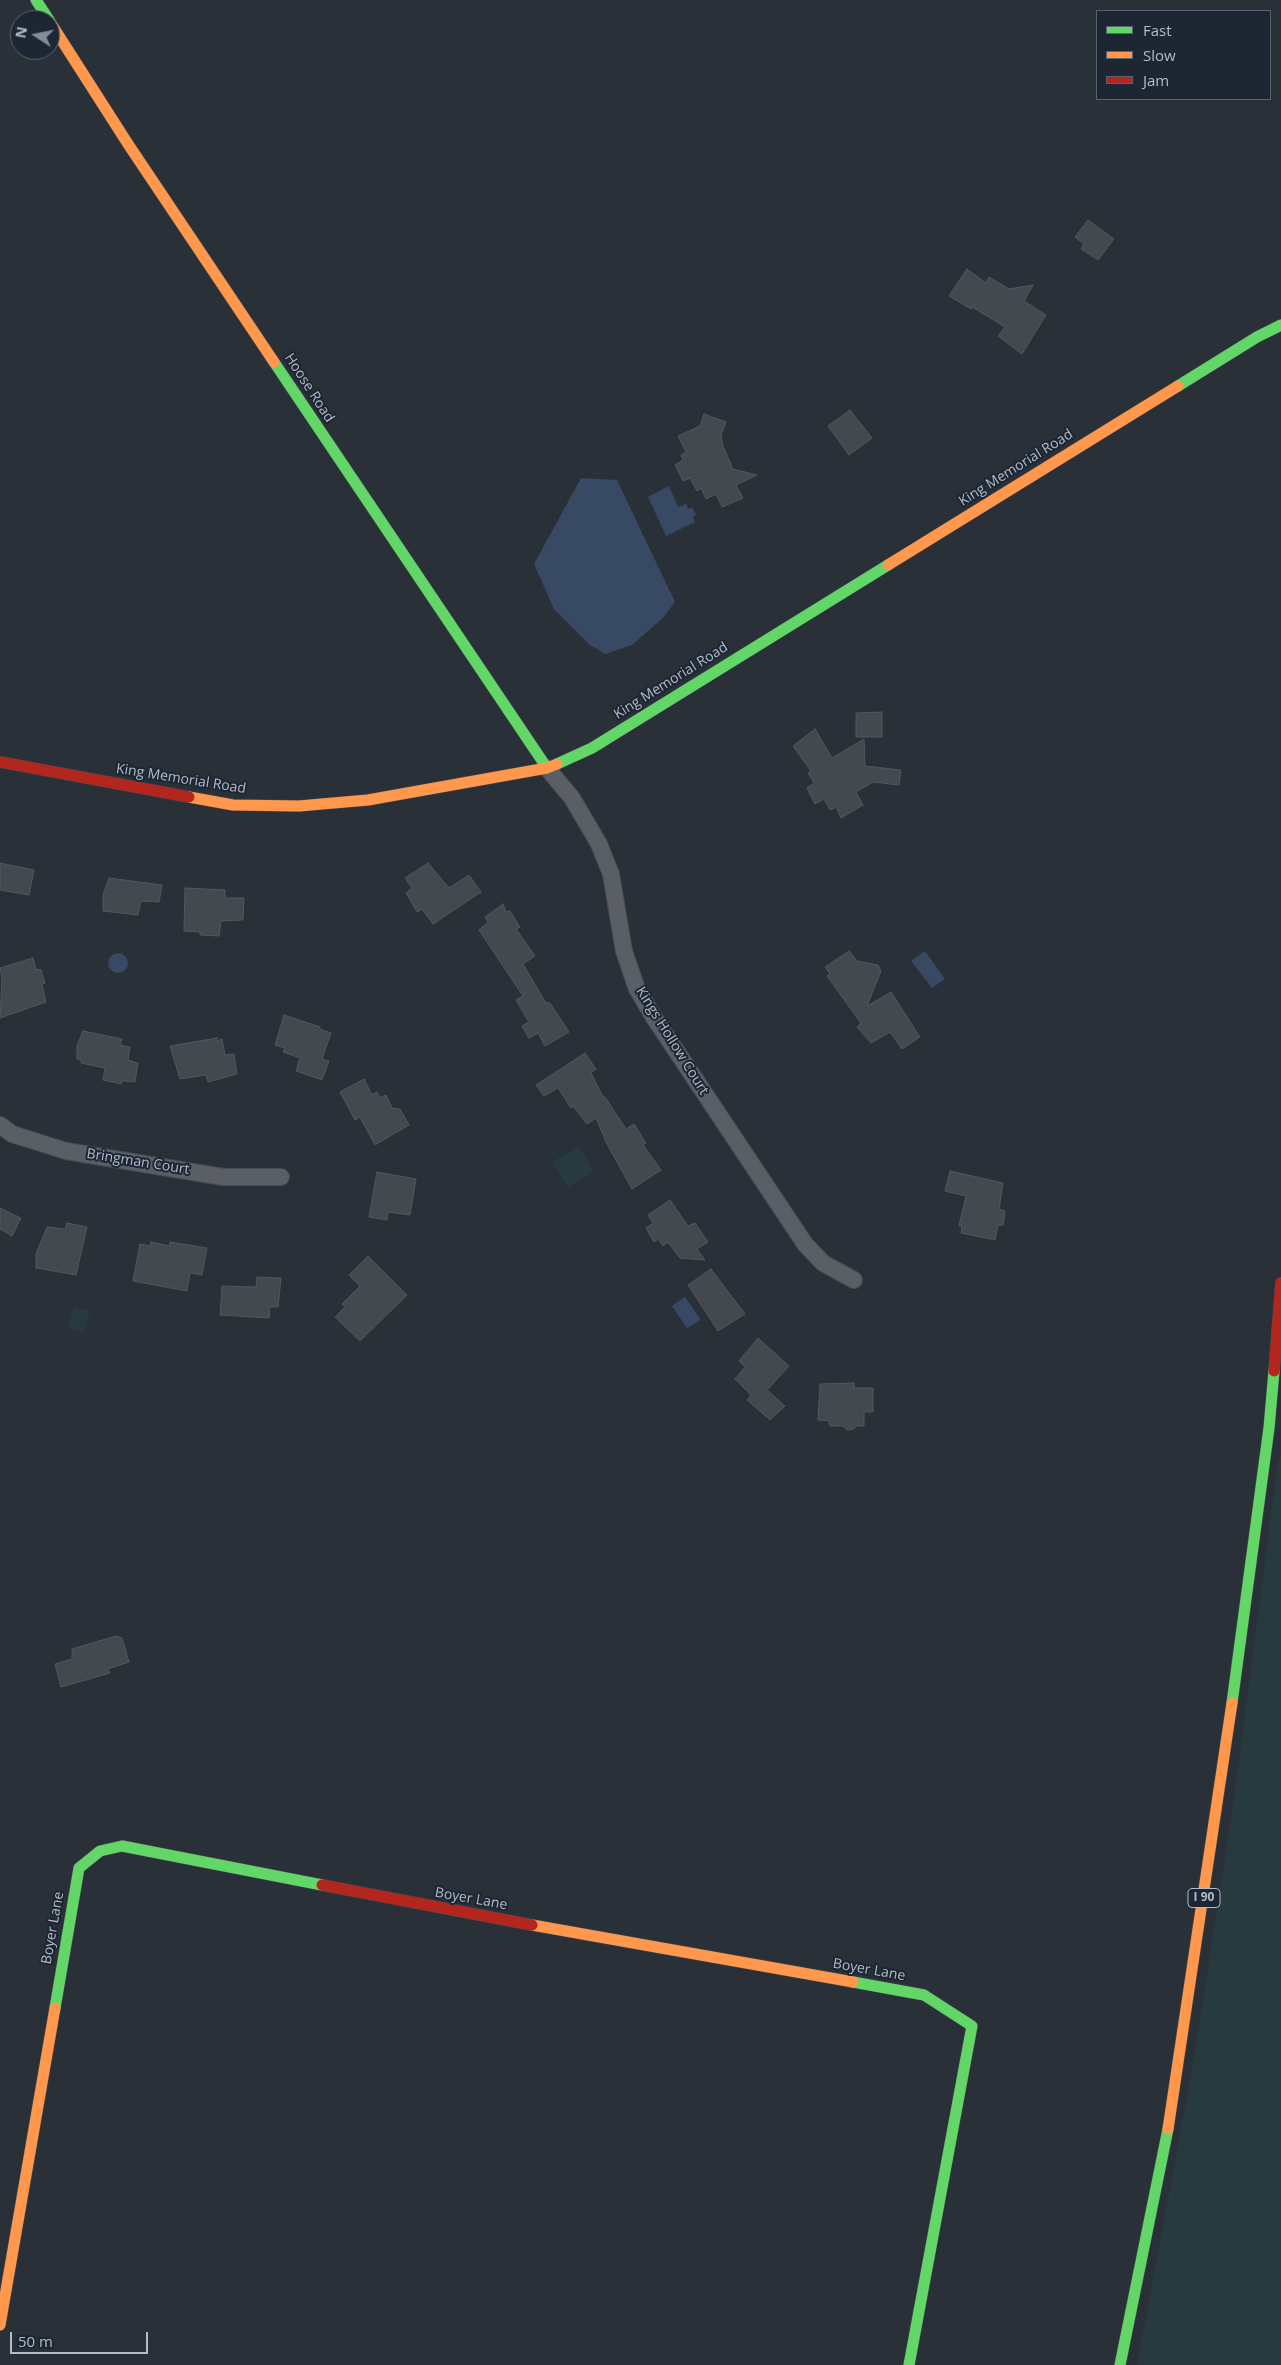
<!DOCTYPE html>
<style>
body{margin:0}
#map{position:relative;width:1281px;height:2365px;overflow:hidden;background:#2a3038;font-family:"Open Sans",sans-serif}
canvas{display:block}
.legend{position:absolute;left:1096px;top:10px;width:175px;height:90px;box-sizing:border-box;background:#1d2633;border:1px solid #59626f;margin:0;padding:6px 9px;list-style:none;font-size:15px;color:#b4bcc9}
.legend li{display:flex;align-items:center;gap:10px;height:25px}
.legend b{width:25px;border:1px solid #59626f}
.north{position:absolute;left:10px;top:10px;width:50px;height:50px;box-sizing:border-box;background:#1d2633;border:1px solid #59626f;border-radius:50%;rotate:281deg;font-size:14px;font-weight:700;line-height:20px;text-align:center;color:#b4bcc9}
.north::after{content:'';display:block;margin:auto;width:18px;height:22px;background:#848b96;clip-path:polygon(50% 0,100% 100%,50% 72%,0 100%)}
.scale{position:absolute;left:10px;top:2332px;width:138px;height:22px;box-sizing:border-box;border:2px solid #b4bcc9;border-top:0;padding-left:6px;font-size:15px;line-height:18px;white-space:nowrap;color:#b4bcc9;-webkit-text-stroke:4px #1d2633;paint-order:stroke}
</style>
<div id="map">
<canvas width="1281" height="2365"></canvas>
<ul class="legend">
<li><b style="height:6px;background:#63d668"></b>Fast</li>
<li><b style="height:6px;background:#ff974d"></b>Slow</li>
<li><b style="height:6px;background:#b3261e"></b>Jam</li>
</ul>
<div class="north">N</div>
<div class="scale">50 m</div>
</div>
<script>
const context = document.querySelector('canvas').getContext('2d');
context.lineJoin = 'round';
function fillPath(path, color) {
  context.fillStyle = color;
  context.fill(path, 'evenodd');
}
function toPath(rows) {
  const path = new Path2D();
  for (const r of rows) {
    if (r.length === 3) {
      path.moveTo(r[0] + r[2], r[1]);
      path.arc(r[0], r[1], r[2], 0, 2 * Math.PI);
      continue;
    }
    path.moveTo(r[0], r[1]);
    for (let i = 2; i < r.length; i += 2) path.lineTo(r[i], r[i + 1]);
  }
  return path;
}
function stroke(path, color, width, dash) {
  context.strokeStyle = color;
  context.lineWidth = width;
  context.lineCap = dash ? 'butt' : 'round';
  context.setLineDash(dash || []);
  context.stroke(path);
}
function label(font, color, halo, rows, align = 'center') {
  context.font = font + ' "Open Sans",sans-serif';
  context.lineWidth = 4;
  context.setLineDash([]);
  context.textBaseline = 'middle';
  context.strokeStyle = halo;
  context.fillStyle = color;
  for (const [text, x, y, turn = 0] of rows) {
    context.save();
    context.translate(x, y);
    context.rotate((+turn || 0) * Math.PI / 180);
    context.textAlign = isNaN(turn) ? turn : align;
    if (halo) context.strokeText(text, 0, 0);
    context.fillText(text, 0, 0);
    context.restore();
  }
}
fillPath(toPath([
 [579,1146,594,1172,568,1187,552,1162],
 [74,1306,90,1311,84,1333,68,1328],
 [1281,1454,1281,2365,1137,2365,1194,2058,1233,1805,1278,1462]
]), '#273a3e');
fillPath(toPath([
 [581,478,617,480,675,602,663,618,632,645,605,654,590,645,554,609,534,564],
 [669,486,678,507,686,504,689,509,692,507,696,515,693,517,695,522,666,536,648,497],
 [925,951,945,979,932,988,911,961],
 [118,963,10],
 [685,1297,701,1320,687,1328,672,1306]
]), '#384963');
const building = toPath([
 [1088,220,1114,239,1098,260,1081,249,1084,244,1075,237,1088,220],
 [967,269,986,283,989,277,1009,289,1033,285,1024,301,1046,315,1022,354,998,336,1005,327,972,307,971,309,949,296,967,269],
 [850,410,872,438,849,455,828,426,850,410],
 [704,414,726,422,721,435,723,446,733,469,757,475,736,485,743,498,722,507,716,494,706,499,701,488,697,491,690,478,683,481,675,465,683,460,681,455,686,452,678,436,700,426,704,414],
 [882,712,882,737,856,737,856,713,882,712],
 [815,729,832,758,864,739,865,766,901,770,899,785,873,782,856,792,863,805,841,818,836,807,830,810,824,799,815,804,807,788,814,783,808,773,811,771,793,746,815,729],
 [0,863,34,870,29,895,0,890,0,863],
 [428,863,449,888,469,875,481,892,433,924,422,909,417,912,406,893,412,888,405,878,428,863],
 [109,878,162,885,159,902,141,901,138,915,103,911,103,895,109,878],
 [185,888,225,890,225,898,244,898,243,920,221,921,219,936,200,935,200,932,184,931,185,888],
 [503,904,506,912,510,911,520,927,516,929,535,956,523,964,546,1003,550,1003,569,1032,545,1046,538,1033,529,1038,522,1026,529,1022,516,1000,523,996,479,930,488,922,485,917,503,904],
 [849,951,857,961,878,965,881,971,867,1006,891,992,920,1037,902,1049,890,1032,871,1043,857,1027,861,1023,827,976,830,974,825,967,849,951],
 [33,958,36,969,41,970,45,983,42,984,46,1002,0,1018,2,978,0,968,33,958],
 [284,1015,320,1027,320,1029,331,1033,322,1059,329,1061,322,1080,296,1071,300,1058,283,1052,285,1048,275,1045,284,1015],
 [83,1031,122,1039,120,1045,130,1047,128,1060,138,1063,135,1082,122,1081,121,1084,103,1080,105,1068,81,1063,81,1060,77,1059,77,1046,83,1031],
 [217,1038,217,1041,222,1039,225,1055,234,1054,237,1074,208,1082,206,1075,180,1079,170,1046,217,1038],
 [585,1053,596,1069,591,1073,603,1097,605,1097,626,1129,634,1124,646,1143,643,1145,661,1170,632,1189,607,1144,596,1118,587,1124,573,1106,571,1108,558,1088,544,1096,536,1085,585,1053],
 [364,1079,372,1095,377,1092,380,1098,386,1095,392,1108,400,1109,409,1125,375,1145,360,1117,355,1120,340,1092,364,1079],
 [950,1171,1003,1183,999,1209,1005,1211,1003,1225,998,1225,995,1240,961,1233,962,1226,959,1226,966,1196,945,1191,950,1171],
 [377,1172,416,1179,410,1215,388,1212,387,1220,369,1217,377,1172],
 [670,1200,688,1226,695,1223,708,1242,697,1249,705,1260,680,1258,668,1242,663,1246,658,1239,654,1242,646,1228,653,1223,648,1215,670,1200],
 [0,1208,21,1218,12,1236,0,1229,0,1208],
 [67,1223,87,1227,76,1275,36,1268,36,1254,47,1227,65,1229,67,1223],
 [151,1242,169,1246,170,1242,207,1248,202,1275,190,1273,187,1291,133,1281,140,1244,150,1246,151,1242],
 [368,1256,407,1295,360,1341,335,1317,345,1307,342,1304,360,1286,349,1275,368,1256],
 [711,1269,745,1314,718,1331,688,1285,711,1269],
 [257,1277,281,1278,278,1307,270,1307,269,1318,220,1315,222,1286,256,1287,257,1277],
 [758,1338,789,1366,767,1390,785,1406,770,1420,747,1400,751,1395,735,1379,745,1367,739,1361,758,1338],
 [854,1383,854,1388,873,1388,873,1412,864,1412,864,1426,856,1426,854,1429,847,1430,843,1426,830,1426,829,1421,818,1420,820,1384,854,1383],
 [116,1636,122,1638,129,1662,108,1669,110,1673,61,1687,55,1664,72,1659,72,1649,116,1636]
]);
fillPath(building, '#444950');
stroke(building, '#52575f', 1);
const street = toPath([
 [547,768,572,798,599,844,611,874,624,951,637,989,653,1016,805,1244,823,1263,854,1280],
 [0,1125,12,1134,66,1151,223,1177,281,1177]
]);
const fast = toPath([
 [36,0,49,20],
 [274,362,547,768],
 [1178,386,1257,337,1281,325],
 [557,764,592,748,888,565],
 [1232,1703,1269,1428,1274,1371],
 [853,1982,924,1995,972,2026,909,2365],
 [55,2008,79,1868,100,1851,122,1846,322,1885],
 [1120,2365,1168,2129]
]);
const slow = toPath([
 [50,22,128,144,274,362],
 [888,565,1178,386],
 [189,797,233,805,299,806,368,800,547,768,557,764],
 [532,1925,853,1982],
 [1168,2129,1232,1703],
 [0,2325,55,2008]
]);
const jam = toPath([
 [0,762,189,797],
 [1274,1371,1281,1283],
 [322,1885,532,1925]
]);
stroke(street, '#484c53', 18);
stroke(fast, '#484c53', 12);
stroke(slow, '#484c53', 12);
stroke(jam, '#484c53', 12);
stroke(street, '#5a5e66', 16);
stroke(fast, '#63d668', 11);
stroke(slow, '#ff974d', 11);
stroke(jam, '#b3261e', 11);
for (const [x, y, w] of [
 [1204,1898,32]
]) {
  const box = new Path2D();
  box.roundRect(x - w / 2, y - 9.5, w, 19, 4);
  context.fillStyle = '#1d2633';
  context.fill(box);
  stroke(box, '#b4bcc9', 1);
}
label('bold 12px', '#b4bcc9', null, [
 ["I 90",1204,1898]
]);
label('14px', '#b4bcc9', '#1d2633', [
 ["Hoose Road",309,388,57],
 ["King Memorial Road",1016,468,-32],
 ["King Memorial Road",671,681,-32],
 ["King Memorial Road",181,779,9],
 ["Kings Hollow Court",672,1041,58],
 ["Bringman Court",138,1162,9],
 ["Boyer Lane",471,1899,10],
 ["Boyer Lane",53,1928,-80],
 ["Boyer Lane",869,1970,10]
]);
</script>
